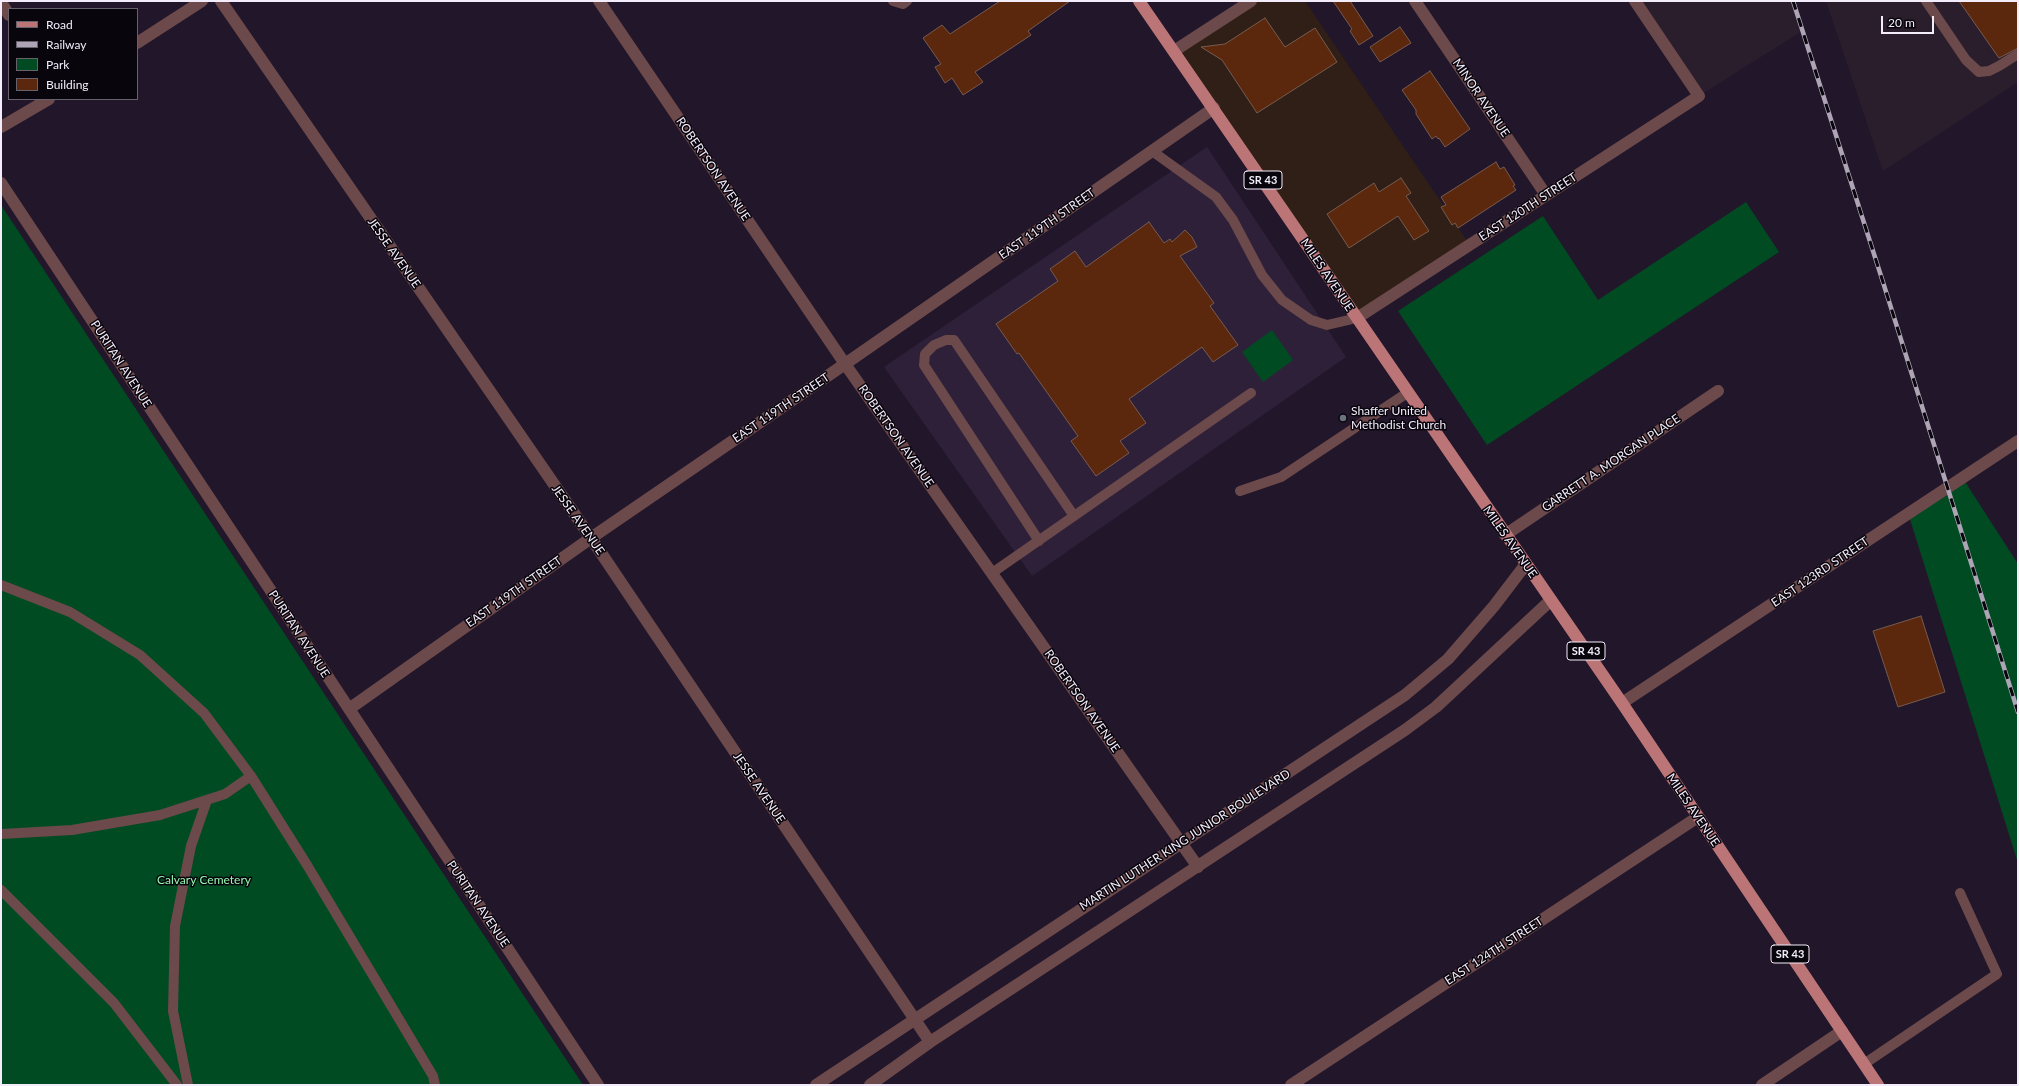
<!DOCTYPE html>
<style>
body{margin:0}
#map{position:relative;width:2019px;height:1086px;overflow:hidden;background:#22162b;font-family:Lato,sans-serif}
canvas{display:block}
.frame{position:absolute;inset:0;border:2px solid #f3ecfa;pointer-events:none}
.legend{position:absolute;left:8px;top:8px;width:130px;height:92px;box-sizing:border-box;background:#09050d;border:1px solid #67616c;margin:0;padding:5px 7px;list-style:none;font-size:12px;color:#f3ecfa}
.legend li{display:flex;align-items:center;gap:8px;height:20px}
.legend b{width:20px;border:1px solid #67616c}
.scale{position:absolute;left:1881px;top:16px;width:53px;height:18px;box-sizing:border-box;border:2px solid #f3ecfa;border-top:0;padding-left:5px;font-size:12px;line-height:14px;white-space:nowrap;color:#f3ecfa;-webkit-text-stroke:3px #09050d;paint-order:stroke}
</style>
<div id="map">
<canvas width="2019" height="1086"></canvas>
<div class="frame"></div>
<ul class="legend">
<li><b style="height:5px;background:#bc7577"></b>Road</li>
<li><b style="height:5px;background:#ada5b5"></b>Railway</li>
<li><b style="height:11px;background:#004b22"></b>Park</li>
<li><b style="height:11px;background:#5b280e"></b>Building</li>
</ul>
<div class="scale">20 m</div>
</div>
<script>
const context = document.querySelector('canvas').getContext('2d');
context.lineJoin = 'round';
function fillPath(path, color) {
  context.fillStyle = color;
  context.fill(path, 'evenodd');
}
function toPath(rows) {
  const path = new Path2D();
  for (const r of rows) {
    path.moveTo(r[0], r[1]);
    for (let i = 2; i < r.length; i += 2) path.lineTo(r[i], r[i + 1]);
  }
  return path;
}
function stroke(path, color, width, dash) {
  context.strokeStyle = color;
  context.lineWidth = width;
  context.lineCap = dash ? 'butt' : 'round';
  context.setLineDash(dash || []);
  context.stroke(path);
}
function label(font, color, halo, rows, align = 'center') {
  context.font = font + ' Lato,sans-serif';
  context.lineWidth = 3;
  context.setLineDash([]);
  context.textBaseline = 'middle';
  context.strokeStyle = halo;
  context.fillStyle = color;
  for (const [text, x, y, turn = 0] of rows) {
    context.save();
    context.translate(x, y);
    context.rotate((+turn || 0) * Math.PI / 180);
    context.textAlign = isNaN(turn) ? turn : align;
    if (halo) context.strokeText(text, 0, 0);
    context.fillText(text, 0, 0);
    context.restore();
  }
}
fillPath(toPath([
 [1251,1,1305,1,1470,245,1357,318,1174,51]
]), '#2f1f17');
fillPath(toPath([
 [1635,1,1793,1,1802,31,1699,96],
 [1826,1,2018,1,2018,82,1883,171]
]), '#2a1e2c');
fillPath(toPath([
 [1207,147,1346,357,1032,576,884,367]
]), '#2f203a');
fillPath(toPath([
 [1746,202,1779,252,1487,445,1398,311,1543,216,1598,300],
 [1,205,583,1085,1,1085],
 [1272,330,1293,360,1263,382,1242,352],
 [1962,477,2018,564,2018,863,1908,513]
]), '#004b22');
const building = toPath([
 [1000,1,1070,1,1028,31,1031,35,975,72,983,82,963,95,952,78,945,83,935,67,941,64,923,38,942,25,950,34,1000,1],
 [1333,1,1350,1,1373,36,1359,45,1350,31,1352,29,1333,1],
 [1959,1,2018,1,2018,48,1999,58,1959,1],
 [1265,18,1285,47,1315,28,1337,62,1257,113,1222,60,1201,47,1225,44,1265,18],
 [1400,27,1411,43,1380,62,1370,47,1400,27],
 [1430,71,1470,129,1445,147,1439,138,1438,139,1436,136,1432,139,1416,114,1416,110,1402,90,1430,71],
 [1496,162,1500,169,1504,167,1515,185,1513,186,1516,190,1458,228,1455,223,1452,225,1441,207,1446,205,1441,197,1496,162],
 [1401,178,1411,193,1406,196,1429,231,1414,240,1398,216,1349,248,1327,214,1374,183,1379,192,1401,178],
 [1149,222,1164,243,1170,239,1172,242,1185,230,1192,237,1197,247,1180,256,1214,303,1210,306,1238,345,1213,362,1202,347,1129,399,1146,423,1120,441,1129,453,1096,476,1071,441,1078,436,1019,353,1017,354,996,324,1058,281,1050,269,1075,251,1086,267,1149,222],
 [1921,616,1945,692,1898,707,1873,631,1921,616]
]);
fillPath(building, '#5b280e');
stroke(building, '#775b4f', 1);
stroke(toPath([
 [893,1,903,4,907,1],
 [1926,1,1966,60,1979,72,1989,71,1999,66,2018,54],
 [1152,151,1216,197,1233,220,1262,275,1282,300,1311,320,1327,325,1357,318],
 [1240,491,1281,477,1407,393],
 [1039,541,924,365,925,354,934,345,946,340,954,340,1074,516],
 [992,573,1251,393],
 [1,585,70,612,140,655,204,713,251,776,307,865,433,1076,435,1085],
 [1,834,72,830,160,815,225,794,251,776],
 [1,890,114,1003,177,1085],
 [1864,1064,1997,974,1960,893],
 [188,1085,173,1011,175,926,191,846,207,800]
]), '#6c494a', 10);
stroke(toPath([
 [221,1,591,538,930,1042],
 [599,1,845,364,1198,867],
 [1415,1,1546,195],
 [1,2,9,15],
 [137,43,202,1],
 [1174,51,1251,1],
 [1,127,49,99],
 [1,183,598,1085],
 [1357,318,1699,96,1635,1],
 [1505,535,1718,391],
 [1622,703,2018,441],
 [349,709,591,538,845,364,1214,108],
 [816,1085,1405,695,1448,659,1494,606,1526,564],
 [870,1085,930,1042,1405,730,1436,707,1551,600],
 [1291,1085,1698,817],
 [1762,1085,1842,1031]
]), '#6c494a', 12);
stroke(toPath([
 [1139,1,1622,703,1878,1085]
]), '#bc7577', 12);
const rail = toPath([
 [1793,1,1882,279,2018,712]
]);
stroke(rail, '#ada5b5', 4.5);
stroke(rail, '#09050d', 3, [9]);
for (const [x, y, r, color] of [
 [1343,418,4,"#6b7280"]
]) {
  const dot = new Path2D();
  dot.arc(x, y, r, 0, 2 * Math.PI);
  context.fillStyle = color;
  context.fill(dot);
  stroke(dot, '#09050d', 1.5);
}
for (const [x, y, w] of [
 [1263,180,38],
 [1586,651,38],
 [1790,954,38]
]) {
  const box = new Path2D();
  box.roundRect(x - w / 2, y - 9, w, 18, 3);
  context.fillStyle = '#09050d';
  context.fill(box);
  stroke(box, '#f3ecfa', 1);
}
label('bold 11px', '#f3ecfa', null, [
 ["SR 43",1263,180],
 ["SR 43",1586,651],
 ["SR 43",1790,954]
]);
label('12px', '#f3ecfa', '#09050d', [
 ["MINOR AVENUE",1481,98,56],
 ["ROBERTSON AVENUE",713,169,56],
 ["EAST 120TH STREET",1528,207,-33],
 ["EAST 119TH STREET",1047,224,-35],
 ["JESSE AVENUE",394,253,55],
 ["MILES AVENUE",1327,275,56],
 ["PURITAN AVENUE",121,364,57],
 ["EAST 119TH STREET",781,408,-34],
 ["ROBERTSON AVENUE",896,436,55],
 ["GARRETT A. MORGAN PLACE",1611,463,-34],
 ["JESSE AVENUE",578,520,55],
 ["MILES AVENUE",1510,542,55],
 ["EAST 123RD STREET",1820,572,-34],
 ["EAST 119TH STREET",514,592,-35],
 ["PURITAN AVENUE",299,634,57],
 ["ROBERTSON AVENUE",1082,701,55],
 ["JESSE AVENUE",759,788,56],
 ["MILES AVENUE",1693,810,56],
 ["MARTIN LUTHER KING JUNIOR BOULEVARD",1185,840,-33],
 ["PURITAN AVENUE",478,904,56],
 ["EAST 124TH STREET",1494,951,-33]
]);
label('12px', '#f3ecfa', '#09050d', [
 ["Shaffer United",1351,411],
 ["Methodist Church",1351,425]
], 'left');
label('12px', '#95f7b0', '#09050d', [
 ["Calvary Cemetery",204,880]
]);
</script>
